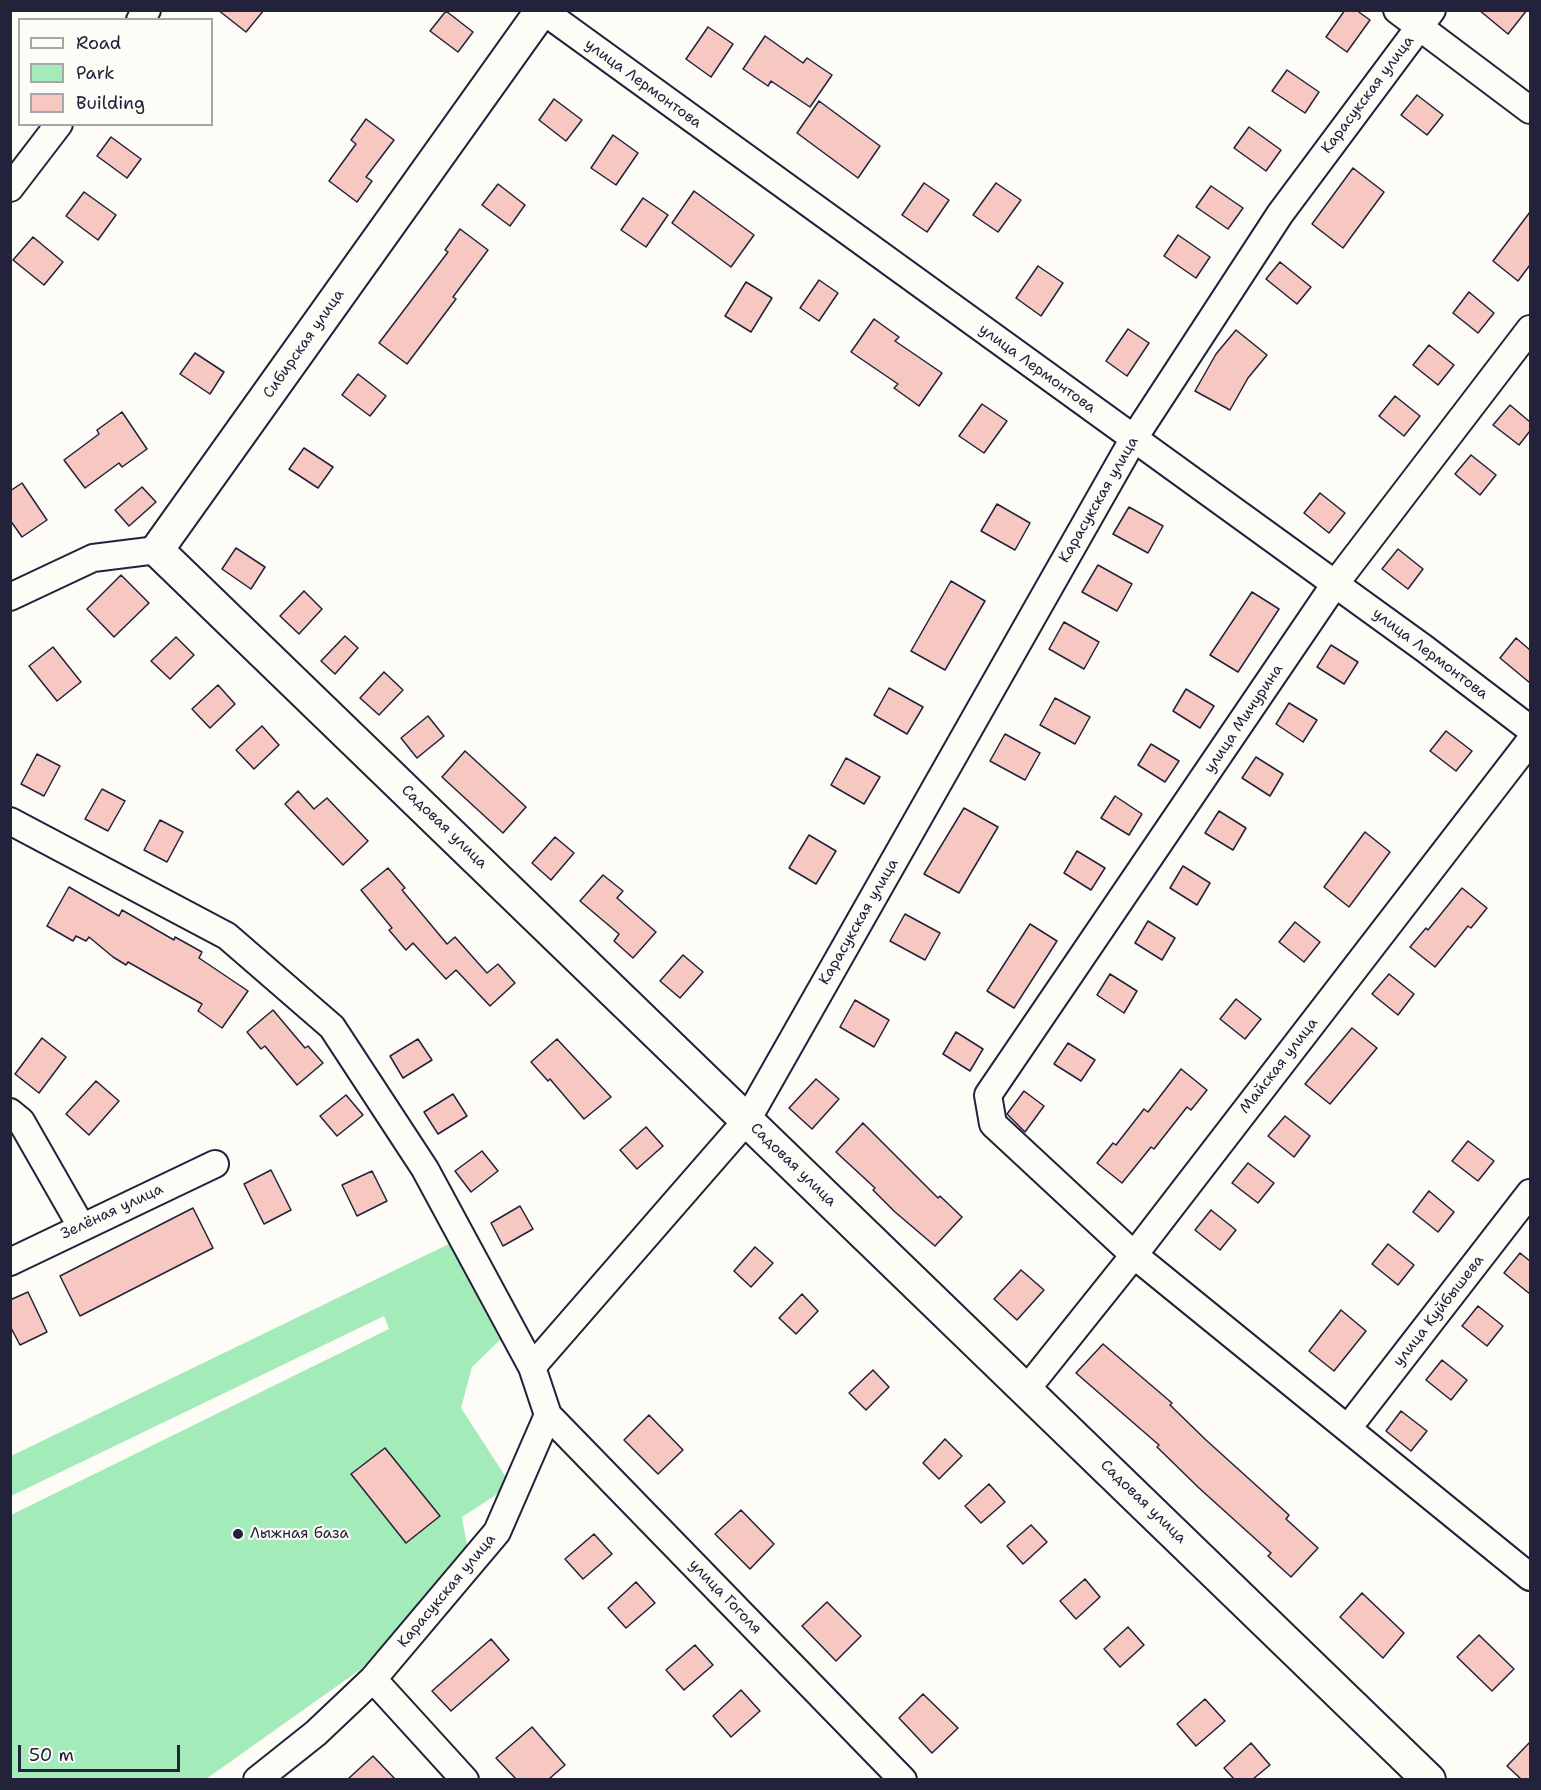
<!DOCTYPE html>
<meta charset="utf-8">
<style>
body{margin:0}
#map{position:relative;width:1541px;height:1790px;overflow:hidden;background:#fdfcf7;font-family:"Shantell Sans",sans-serif}
canvas{display:block}
.frame{position:absolute;inset:0;border:12px solid #22223b;pointer-events:none}
.legend{position:absolute;left:18px;top:18px;width:195px;height:108px;box-sizing:border-box;background:#fdfcf7;border:2px solid #a5a5ac;margin:0;padding:8px 10px;list-style:none;font-size:18px;color:#22223b}
.legend li{display:flex;align-items:center;gap:12px;height:30px}
.legend b{width:30px;border:2px solid #a5a5ac}
.scale{position:absolute;left:18px;top:1745px;width:162px;height:27px;box-sizing:border-box;border:3px solid #22223b;border-top:0;padding-left:8px;font-size:18px;line-height:21px;white-space:nowrap;color:#22223b;-webkit-text-stroke:4px #fdfcf7;paint-order:stroke}
</style>
<div id="map">
<canvas width="1541" height="1790"></canvas>
<div class="frame"></div>
<ul class="legend">
<li><b style="height:8px;background:#fdfcf7"></b>Road</li>
<li><b style="height:16px;background:#a3ebb9"></b>Park</li>
<li><b style="height:16px;background:#f7c7c1"></b>Building</li>
</ul>
<div class="scale">50 m</div>
</div>
<script>
const context = document.querySelector('canvas').getContext('2d');
context.lineJoin = 'round';
function fillPath(path, color) {
  context.fillStyle = color;
  context.fill(path, 'evenodd');
}
function toPath(rows) {
  const path = new Path2D();
  for (const r of rows) {
    path.moveTo(r[0], r[1]);
    for (let i = 2; i < r.length; i += 2) path.lineTo(r[i], r[i + 1]);
  }
  return path;
}
function stroke(path, color, width, dash) {
  context.strokeStyle = color;
  context.lineWidth = width;
  context.lineCap = dash ? 'butt' : 'round';
  context.setLineDash(dash || []);
  context.stroke(path);
}
function label(font, color, halo, rows, align = 'center') {
  context.font = font + ' "Shantell Sans",sans-serif';
  context.lineWidth = 4.5;
  context.setLineDash([]);
  context.textBaseline = 'middle';
  context.strokeStyle = halo;
  context.fillStyle = color;
  for (const [text, x, y, turn = 0] of rows) {
    context.save();
    context.translate(x, y);
    context.rotate((+turn || 0) * Math.PI / 180);
    context.textAlign = isNaN(turn) ? turn : align;
    if (halo) context.strokeText(text, 0, 0);
    context.fillText(text, 0, 0);
    context.restore();
  }
}
fillPath(toPath([
 [449,1244,500,1340,472,1367,461,1408,511,1485,462,1517,468,1552,361,1669,206,1779,11,1779,11,1515,389,1329,384,1316,11,1496,11,1456]
]), '#a3ebb9');
const building = toPath([
 [218,10,264,10,246,32,218,10],
 [1345,10,1356,10,1370,20,1347,52,1326,37,1345,10],
 [1479,10,1527,10,1508,34,1479,10],
 [446,11,473,32,458,52,430,31,446,11],
 [708,27,733,44,711,77,686,59,708,27],
 [765,36,803,63,807,58,832,75,810,107,771,81,768,86,743,69,765,36],
 [1287,70,1319,92,1305,113,1272,91,1287,70],
 [1417,95,1443,115,1427,135,1401,115,1417,95],
 [554,99,582,120,566,141,539,120,554,99],
 [819,101,880,146,858,178,797,133,819,101],
 [366,119,394,140,366,177,372,181,357,202,329,181,356,144,351,140,366,119],
 [1249,127,1281,150,1266,171,1234,148,1249,127],
 [613,135,638,153,616,185,591,168,613,135],
 [111,137,141,159,127,178,97,156,111,137],
 [1353,168,1384,192,1343,248,1312,224,1353,168],
 [924,183,949,200,927,232,902,215,924,183],
 [996,183,1021,200,998,232,973,215,996,183],
 [498,184,525,205,510,226,482,205,498,184],
 [1211,186,1243,208,1228,229,1196,207,1211,186],
 [694,191,754,235,731,267,672,223,694,191],
 [84,192,116,215,98,240,66,216,84,192],
 [643,198,668,215,646,247,621,230,643,198],
 [1530,212,1530,265,1518,281,1493,261,1530,212],
 [460,229,488,250,453,297,456,299,407,364,379,343,448,252,445,250,460,229],
 [1178,235,1210,257,1196,278,1164,256,1178,235],
 [33,237,63,262,44,285,13,260,33,237],
 [1280,262,1311,287,1297,304,1266,279,1280,262],
 [1038,266,1063,283,1041,316,1016,298,1038,266],
 [819,280,838,293,819,321,800,308,819,280],
 [746,282,772,298,751,332,725,316,746,282],
 [1469,292,1494,313,1478,333,1453,313,1469,292],
 [874,319,899,337,895,341,942,373,919,406,894,388,898,384,851,352,874,319],
 [1128,329,1149,343,1127,376,1106,361,1128,329],
 [1236,330,1267,355,1248,378,1230,410,1195,391,1216,354,1236,330],
 [1429,345,1454,365,1438,385,1413,365,1429,345],
 [195,353,224,372,210,394,180,374,195,353],
 [358,374,386,396,370,416,342,395,358,374],
 [1395,396,1420,416,1404,436,1379,416,1395,396],
 [982,404,1007,421,984,453,959,436,982,404],
 [1510,405,1530,422,1530,431,1519,445,1493,425,1510,405],
 [122,412,147,449,122,467,119,463,85,488,64,460,99,434,97,430,122,412],
 [304,448,333,467,318,488,289,469,304,448],
 [1471,455,1496,475,1480,495,1455,474,1471,455],
 [22,483,47,520,22,537,10,520,10,491,22,483],
 [142,487,156,502,129,526,115,510,142,487],
 [1320,493,1345,513,1329,533,1304,513,1320,493],
 [997,504,1030,523,1015,550,981,531,997,504],
 [1129,507,1163,526,1148,553,1113,534,1129,507],
 [236,548,265,567,251,589,222,569,236,548],
 [1398,549,1423,569,1408,589,1382,569,1398,549],
 [1098,565,1132,584,1117,611,1082,592,1098,565],
 [121,575,149,603,114,637,87,609,121,575],
 [951,581,985,601,945,670,911,651,951,581],
 [304,591,322,609,299,634,280,616,304,591],
 [1252,592,1279,609,1238,672,1210,655,1252,592],
 [1064,622,1099,642,1084,669,1049,649,1064,622],
 [345,636,358,648,335,674,321,661,345,636],
 [176,637,194,655,170,679,151,661,176,637],
 [1516,638,1530,650,1530,683,1500,658,1516,638],
 [1331,645,1358,662,1344,684,1317,667,1331,645],
 [53,647,81,682,57,701,29,666,53,647],
 [384,672,403,690,379,715,360,698,384,672],
 [218,685,235,704,210,728,192,709,218,685],
 [889,688,923,707,907,734,874,715,889,688],
 [1186,689,1214,706,1200,728,1173,711,1186,689],
 [1055,698,1090,717,1075,744,1040,725,1055,698],
 [1289,703,1317,720,1303,742,1276,724,1289,703],
 [428,716,444,736,417,758,401,738,428,716],
 [262,726,279,745,254,769,236,750,262,726],
 [1446,731,1472,751,1456,771,1430,751,1446,731],
 [1005,734,1040,753,1025,780,990,761,1005,734],
 [1151,744,1179,761,1165,782,1138,765,1151,744],
 [465,751,526,807,503,833,442,777,465,751],
 [37,754,60,766,44,796,21,784,37,754],
 [1256,757,1283,774,1270,796,1242,778,1256,757],
 [846,758,880,777,864,804,831,785,846,758],
 [102,789,125,801,108,831,85,819,102,789],
 [298,791,314,809,327,798,368,841,343,865,285,804,298,791],
 [1115,796,1142,814,1129,835,1101,818,1115,796],
 [964,808,998,827,959,893,924,874,964,808],
 [1219,811,1246,828,1233,850,1205,833,1219,811],
 [160,820,183,832,167,862,144,850,160,820],
 [1365,832,1390,852,1349,907,1324,887,1365,832],
 [809,835,836,851,816,884,789,868,809,835],
 [555,837,574,853,551,880,532,863,555,837],
 [1077,851,1105,868,1091,890,1064,873,1077,851],
 [1183,866,1210,883,1197,905,1170,888,1183,866],
 [388,868,405,888,402,890,447,944,455,937,487,973,498,964,515,983,490,1006,456,970,446,979,413,943,406,950,389,930,392,928,361,890,388,868],
 [603,875,623,891,617,898,656,932,633,958,614,941,619,934,580,901,603,875],
 [69,887,119,916,122,910,174,940,175,937,202,952,199,958,248,991,222,1028,198,1011,202,1004,128,962,126,965,113,957,89,937,86,941,76,936,73,941,47,926,69,887],
 [1462,888,1487,908,1471,928,1468,926,1435,967,1410,947,1426,928,1428,930,1462,888],
 [905,914,940,933,925,960,890,941,905,914],
 [1148,921,1175,938,1162,960,1135,943,1148,921],
 [1295,922,1320,942,1304,962,1279,942,1295,922],
 [1030,924,1057,941,1014,1008,987,991,1030,924],
 [683,955,703,972,680,998,660,981,683,955],
 [1110,974,1137,991,1124,1013,1097,995,1110,974],
 [1389,974,1414,994,1398,1015,1372,994,1389,974],
 [1236,999,1261,1019,1245,1039,1220,1019,1236,999],
 [855,1000,889,1020,874,1047,840,1027,855,1000],
 [273,1010,305,1048,308,1046,323,1063,297,1085,265,1046,261,1049,247,1032,273,1010],
 [1352,1028,1377,1048,1330,1104,1305,1084,1352,1028],
 [956,1032,983,1049,970,1071,943,1054,956,1032],
 [42,1038,66,1057,39,1093,15,1074,42,1038],
 [418,1039,432,1060,403,1078,390,1056,418,1039],
 [557,1039,611,1097,584,1119,550,1079,548,1081,531,1062,557,1039],
 [1068,1043,1095,1060,1081,1081,1054,1064,1068,1043],
 [1181,1069,1207,1090,1191,1110,1187,1107,1154,1149,1151,1147,1122,1183,1097,1163,1113,1143,1116,1145,1144,1109,1148,1112,1181,1069],
 [816,1079,839,1099,812,1129,789,1108,816,1079],
 [96,1081,119,1101,89,1135,66,1114,96,1081],
 [1024,1091,1044,1106,1025,1132,1007,1114,1024,1091],
 [453,1094,467,1116,438,1134,424,1112,453,1094],
 [346,1095,363,1115,337,1136,320,1116,346,1095],
 [1285,1116,1310,1136,1294,1157,1268,1136,1285,1116],
 [863,1123,938,1198,940,1196,962,1217,935,1246,895,1212,873,1190,875,1188,836,1152,863,1123],
 [646,1127,663,1146,637,1169,620,1150,646,1127],
 [1468,1141,1494,1161,1478,1181,1452,1161,1468,1141],
 [482,1151,498,1171,471,1192,455,1171,482,1151],
 [1248,1163,1274,1183,1258,1203,1232,1183,1248,1163],
 [271,1170,291,1210,264,1224,244,1184,271,1170],
 [372,1171,387,1201,357,1216,342,1185,372,1171],
 [1429,1191,1454,1212,1438,1232,1413,1212,1429,1191],
 [520,1206,533,1229,503,1246,491,1223,520,1206],
 [193,1208,213,1248,80,1316,60,1276,193,1208],
 [1211,1210,1236,1230,1220,1250,1195,1230,1211,1210],
 [1388,1244,1414,1265,1398,1285,1372,1264,1388,1244],
 [755,1247,773,1263,751,1287,734,1271,755,1247],
 [1520,1253,1530,1261,1530,1294,1504,1273,1520,1253],
 [1021,1270,1044,1290,1017,1320,994,1299,1021,1270],
 [28,1292,47,1332,20,1345,10,1326,10,1300,28,1292],
 [802,1294,818,1311,796,1334,779,1318,802,1294],
 [1478,1306,1503,1326,1487,1346,1462,1326,1478,1306],
 [1341,1310,1366,1331,1334,1371,1309,1351,1341,1310],
 [1103,1344,1172,1403,1170,1405,1206,1440,1289,1515,1286,1519,1318,1548,1291,1577,1268,1556,1271,1553,1199,1488,1157,1447,1159,1445,1076,1373,1103,1344],
 [1442,1360,1467,1380,1451,1400,1426,1380,1442,1360],
 [873,1370,889,1387,866,1410,849,1393,873,1370],
 [1401,1411,1427,1431,1411,1451,1386,1431,1401,1411],
 [649,1415,683,1450,658,1474,624,1440,649,1415],
 [945,1439,962,1456,939,1479,923,1463,945,1439],
 [385,1448,440,1516,406,1543,351,1474,385,1448],
 [989,1484,1005,1502,981,1523,965,1506,989,1484],
 [741,1510,774,1544,750,1569,715,1534,741,1510],
 [1031,1525,1047,1542,1023,1564,1007,1546,1031,1525],
 [594,1534,612,1554,583,1579,565,1559,594,1534],
 [1085,1579,1100,1597,1076,1619,1060,1601,1085,1579],
 [636,1582,655,1603,626,1628,608,1608,636,1582],
 [1362,1593,1404,1633,1383,1658,1340,1617,1362,1593],
 [827,1602,861,1636,836,1661,802,1626,827,1602],
 [1128,1627,1144,1645,1120,1667,1104,1649,1128,1627],
 [1479,1635,1514,1669,1492,1691,1457,1657,1479,1635],
 [491,1639,509,1660,451,1711,432,1691,491,1639],
 [695,1645,713,1665,684,1690,666,1670,695,1645],
 [741,1690,760,1711,731,1737,713,1716,741,1690],
 [923,1694,958,1728,932,1753,899,1718,923,1694],
 [1205,1699,1225,1721,1196,1746,1177,1724,1205,1699],
 [532,1727,565,1765,549,1779,516,1779,496,1758,532,1727],
 [1530,1742,1530,1779,1521,1779,1507,1766,1530,1742],
 [1251,1743,1270,1765,1253,1779,1234,1779,1224,1768,1251,1743],
 [373,1756,395,1779,348,1779,373,1756]
]);
fillPath(building, '#f7c7c1');
stroke(building, '#22223b', 1.5);
const minor = toPath([
 [542,10,1425,649,1530,729],
 [1397,10,1530,110],
 [140,20,147,10],
 [10,188,59,124],
 [1530,329,1335,584,988,1095,993,1124,1134,1255,1530,1577],
 [10,597,93,558,157,550],
 [10,821,227,936,332,1027,425,1169,532,1367],
 [10,1112,21,1121,81,1226],
 [10,1262,215,1164],
 [1026,1390,1134,1255,1530,741],
 [548,1415,903,1780],
 [1348,1428,1530,1193],
 [373,1679,465,1780],
 [257,1780,316,1733,373,1679,497,1532,548,1415,532,1367,747,1120,1134,438,1280,214,1432,10]
]);
const tertiary = toPath([
 [542,10,157,550,1429,1780]
]);
stroke(minor, '#22223b', 30);
stroke(tertiary, '#22223b', 36);
stroke(minor, '#fdfcf7', 26);
stroke(tertiary, '#fdfcf7', 32);
for (const [x, y, r, color] of [
 [238,1534,6,"#22223b"]
]) {
  const dot = new Path2D();
  dot.arc(x, y, r, 0, 2 * Math.PI);
  context.fillStyle = color;
  context.fill(dot);
  stroke(dot, '#fdfcf7', 2);
}
label('15px', '#22223b', '#fdfcf7', [
 ["улица Лермонтова",643,84,36],
 ["Карасукская улица",1368,95,-53],
 ["Сибирская улица",304,344,-55],
 ["улица Лермонтова",1037,369,36],
 ["Карасукская улица",1099,500,-60],
 ["улица Лермонтова",1430,654,37],
 ["улица Мичурина",1244,719,-56],
 ["Садовая улица",444,827,44],
 ["Карасукская улица",859,922,-60],
 ["Майская улица",1279,1066,-52],
 ["Садовая улица",793,1165,44],
 ["Зелёная улица",112,1212,-25],
 ["улица Куйбышева",1439,1311,-52],
 ["Садовая улица",1143,1502,44],
 ["Карасукская улица",447,1591,-50],
 ["улица Гоголя",725,1597,46]
]);
label('15px', '#22223b', '#fdfcf7', [
 ["Лыжная база",250,1534]
], 'left');
</script>
